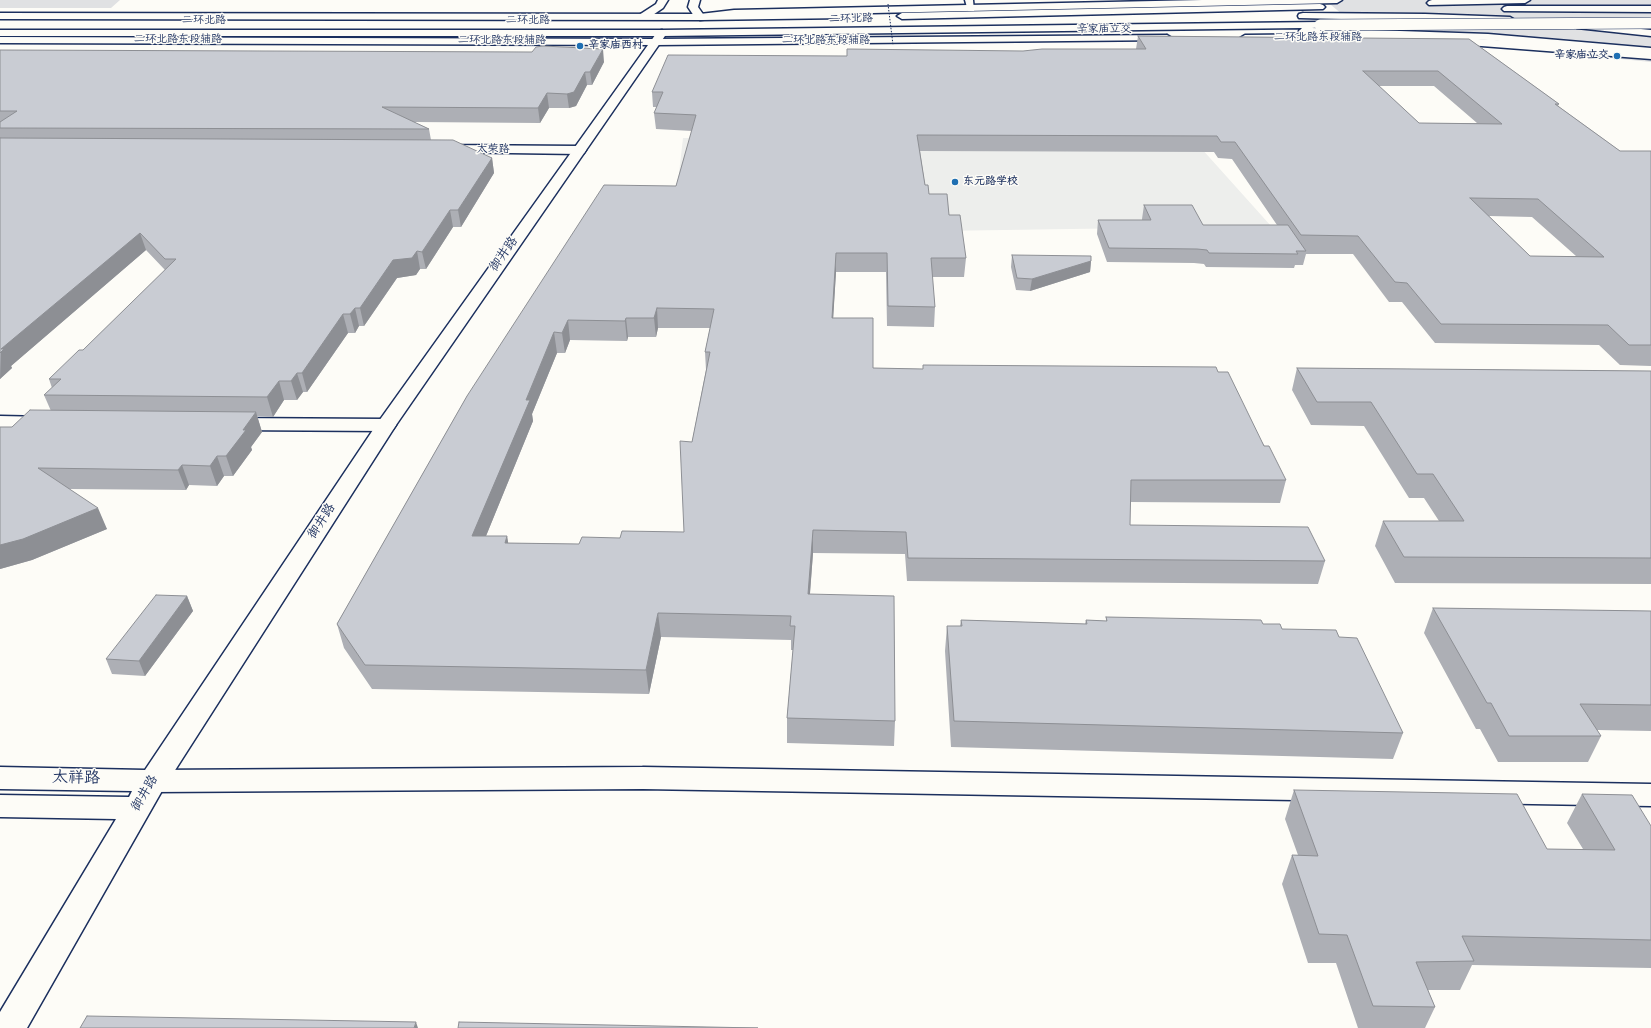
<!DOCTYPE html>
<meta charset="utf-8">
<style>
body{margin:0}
canvas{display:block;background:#fdfcf7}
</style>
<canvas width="1651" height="1028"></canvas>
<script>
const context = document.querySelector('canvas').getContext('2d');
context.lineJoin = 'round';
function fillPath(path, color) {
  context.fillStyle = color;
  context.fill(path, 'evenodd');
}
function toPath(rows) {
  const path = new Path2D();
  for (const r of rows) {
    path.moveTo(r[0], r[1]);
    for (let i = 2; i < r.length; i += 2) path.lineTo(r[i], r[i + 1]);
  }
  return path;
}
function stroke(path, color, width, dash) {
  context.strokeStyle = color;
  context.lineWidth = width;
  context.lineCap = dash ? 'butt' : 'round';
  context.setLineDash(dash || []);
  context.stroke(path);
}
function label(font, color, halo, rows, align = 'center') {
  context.font = font + ' Dekko,"LXGW WenKai TC",sans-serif';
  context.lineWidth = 3;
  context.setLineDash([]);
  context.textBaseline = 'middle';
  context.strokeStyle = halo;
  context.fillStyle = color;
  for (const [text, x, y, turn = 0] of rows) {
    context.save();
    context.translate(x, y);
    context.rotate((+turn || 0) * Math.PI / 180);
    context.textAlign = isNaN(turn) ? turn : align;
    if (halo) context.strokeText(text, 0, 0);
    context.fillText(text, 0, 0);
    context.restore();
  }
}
fillPath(toPath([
 [683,138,1192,138,1271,226,672,235]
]), '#edeeec');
fillPath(toPath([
 [0,0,120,0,111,8,0,8],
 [1325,0,1651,0,1651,62,1489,46,1378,44]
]), '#e0e1e3');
const service = toPath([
 [965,0,973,0,974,11,968,11,965,0]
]);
const minor = toPath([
 [444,145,579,146,584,147,586,150,584,153,579,154,439,152,437,149,439,146,444,145],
 [0,416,47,417,54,419,57,423,54,427,47,429,0,428,0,416],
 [229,418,386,419,393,421,396,425,393,429,386,431,229,430,222,428,219,424,222,420,229,418],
 [643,767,1651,784,1651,806,643,789,153,792,143,789,139,781,143,773,153,770,643,767]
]);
const tertiary = toPath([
 [658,0,668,0,663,8,647,19,639,19,638,17,639,15,656,4,658,0],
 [690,0,700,0,698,7,705,17,704,19,696,19,688,7,690,0],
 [662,30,667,33,396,425,163,789,27,1028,0,1028,0,1012,116,819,0,817,0,795,129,797,132,791,0,789,0,767,145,770,379,421,658,31,662,30]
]);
const secondary = toPath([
 [1202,0,1342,0,1337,3,734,16,700,20,0,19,0,13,700,14,734,10,1202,0],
 [1338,34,1429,36,1511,41,1651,53,1651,59,1429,42,1338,40,1245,41,1240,38,1245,35,1338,34],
 [1167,35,1172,38,1171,40,656,45,0,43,0,37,656,39,1167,35]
]);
const trunk = toPath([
 [1432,0,1530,0,1525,3,1429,5,1427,3,1429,1,1432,0],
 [1320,4,1323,5,1325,7,1323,9,902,19,897,16,902,13,1320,4],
 [1507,6,1651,6,1651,12,1504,11,1502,9,1504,7,1507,6],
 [842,13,847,16,846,18,700,20,695,17,700,14,842,13],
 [1303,13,1425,14,1510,17,1515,20,1510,23,1299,18,1298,16,1299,14,1303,13],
 [1320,22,1325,25,1324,27,1312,28,1488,34,1651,48,1651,54,1488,40,1304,34,1299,31,1302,28,662,36,0,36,0,30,662,30,1320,22],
 [1581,23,1651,30,1651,36,1577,28,1576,26,1581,23]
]);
stroke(service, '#1b2f5e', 3);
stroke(minor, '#1b2f5e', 3);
stroke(tertiary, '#1b2f5e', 3);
stroke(secondary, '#1b2f5e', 3);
stroke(trunk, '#1b2f5e', 3);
fillPath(service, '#fdfcf7');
fillPath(minor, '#fdfcf7');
fillPath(tertiary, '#fdfcf7');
fillPath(secondary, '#fdfcf7');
fillPath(trunk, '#fdfcf7');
const trunkBridge = toPath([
 [1320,25,1651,23]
]);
stroke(trunkBridge, '#1b2f5e', 12, []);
stroke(toPath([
 [888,4,893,45]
]), '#1b2f5e', 1, [1.5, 1.5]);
stroke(trunkBridge, '#fdfcf7', 11);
fillPath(toPath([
 [1138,36,1469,39,1559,104,1558,106,1620,151,1651,151,1651,366,1620,365,1599,345,1435,343,1402,302,1389,302,1353,254,1306,254,1303,265,1295,265,1294,268,1206,267,1204,264,1194,263,1107,262,1097,234,1098,220,1142,220,1142,219,1144,205,1203,225,1277,225,1232,159,1218,158,1214,152,920,151,925,185,929,194,949,215,966,258,964,277,932,277,935,307,934,327,887,326,886,272,836,272,833,318,873,368,923,369,923,365,1218,372,1286,480,1280,503,1130,502,1130,525,1325,561,1318,584,907,581,905,554,813,553,810,594,895,721,894,746,787,743,787,718,793,650,791,650,791,640,661,637,649,694,372,689,344,648,337,624,467,396,676,186,692,131,656,129,654,113,657,107,653,107,652,92,847,56,1136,49],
 [1379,86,1434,86,1477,123,1419,123],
 [1489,216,1532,217,1576,256,1530,256],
 [658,328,710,328,705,352,706,370,692,442,684,532,620,538,579,544,508,543,507,536,486,536,533,421,532,414,557,353,565,353,570,340,627,341,628,337,656,337],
 [0,50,604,62,592,85,587,85,576,106,569,108,549,108,540,123,414,122,429,129,431,140,492,158,494,173,461,227,453,227,426,269,420,269,416,275,397,278,364,326,359,326,355,333,348,333,307,392,303,392,297,400,284,400,273,417,257,416,262,432,251,447,252,450,233,476,224,476,217,486,189,485,186,490,69,489,107,529,32,560,0,569,0,427,12,427,51,411,44,395,52,388,49,379,83,350,165,270,146,250,11,366,12,368,0,379],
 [1012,255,1091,261,1090,272,1030,291,1016,290,1011,267],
 [1297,368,1651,371,1651,584,1395,583,1375,546,1383,521,1439,521,1424,498,1409,498,1364,426,1311,425,1292,390],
 [187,596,193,611,145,676,112,674,106,659],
 [1433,608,1651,611,1651,731,1597,730,1601,736,1588,762,1498,762,1480,729,1476,729,1424,633],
 [1106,617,1263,624,1282,629,1339,637,1403,733,1393,759,951,747,945,651,947,626,960,626,961,620,1085,624,1086,620,1106,621],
 [1294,790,1547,849,1583,849,1567,823,1582,794,1651,826,1651,968,1472,965,1460,990,1428,990,1435,1007,1425,1028,1358,1028,1336,963,1308,963,1282,884,1292,855,1298,855,1285,819]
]), '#adafb5');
fillPath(toPath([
 [603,49,604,62,592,85,590,72],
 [585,72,587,85,576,106,569,108,567,94],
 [547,93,549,108,540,123,538,108],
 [492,158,494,173,461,227,458,210],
 [450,210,453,227,426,269,422,252],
 [140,233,146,250,11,366,12,368,0,379,1,349],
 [417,251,420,269,416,275,397,278,364,326,360,308,393,260],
 [836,253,836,272,832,338,832,318],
 [1091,261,1090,272,1030,291,1032,279],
 [355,308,359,326,355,333,350,314],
 [657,308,658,328,656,337,654,318],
 [343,314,348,333,307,392,302,373],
 [626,318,628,337,627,341,625,321],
 [568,320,570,340,565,353,562,333],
 [554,332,557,353,532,414,533,421,477,558,472,536,526,400],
 [297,373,303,392,297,400,291,381],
 [279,381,284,400,273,417,267,397],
 [256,412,262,432,251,447,252,450,233,476,226,456,243,430],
 [217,456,224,476,217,486,210,466],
 [182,465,189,485,186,490,178,470],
 [98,508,107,529,32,560,0,569,0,545],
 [813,530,813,553,808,618,808,594],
 [507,536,511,559,505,543],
 [187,596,193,611,145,676,139,661],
 [658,613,661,637,649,694,646,670],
 [416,1022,418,1028,414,1028]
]), '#8d8f94');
const building = toPath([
 [1138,36,1469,39,1559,104,1555,104,1620,151,1651,151,1651,345,1629,345,1608,325,1441,324,1407,283,1395,282,1358,236,1301,235,1235,142,1221,142,1217,136,917,135,925,185,928,185,929,194,947,194,949,215,960,215,966,258,931,258,935,307,888,306,887,253,836,253,832,318,873,318,873,368,923,369,923,365,1216,367,1218,372,1228,372,1264,446,1269,446,1286,480,1131,480,1130,525,1308,527,1325,561,908,558,906,532,813,530,808,594,894,596,895,721,787,718,795,626,790,626,791,616,658,613,646,670,365,665,337,624,467,396,604,185,676,186,696,115,654,113,663,92,652,92,668,55,847,56,847,49,1023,51,1042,49,1146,49,1138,36],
 [1363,71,1438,71,1502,124,1419,123,1363,71],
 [1470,198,1538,199,1604,257,1530,256,1470,198],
 [657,308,714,309,705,352,710,352,692,442,680,441,684,532,622,531,620,538,582,537,579,544,505,543,507,536,472,536,530,400,526,400,554,332,562,333,568,320,625,321,626,318,654,318,657,308],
 [543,46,603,49,590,72,585,72,574,92,567,94,547,93,538,108,382,107,429,129,0,128,0,122,17,111,0,111,0,50,532,52,536,47,543,46],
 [0,138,453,140,492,158,458,210,450,210,422,252,417,251,412,258,393,260,360,308,355,308,350,314,343,314,302,373,297,373,291,381,279,381,267,397,44,395,61,379,49,379,79,350,83,350,176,259,165,259,140,233,1,349,4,349,0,353,0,138],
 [1144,205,1192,205,1203,225,1288,225,1306,251,1296,251,1298,254,1209,253,1207,250,1197,249,1109,248,1098,220,1151,220,1144,205],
 [1012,255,1091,256,1091,261,1032,279,1017,278,1012,255],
 [1297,368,1651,371,1651,558,1404,557,1383,521,1464,521,1433,474,1417,474,1371,402,1317,402,1297,368],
 [30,410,256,412,243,430,246,430,226,456,217,456,210,466,182,465,178,470,38,468,98,508,23,539,0,545,0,427,12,427,30,410],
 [156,595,187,596,139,661,106,659,156,595],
 [1433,608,1651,611,1651,705,1580,704,1601,736,1509,736,1491,703,1487,703,1433,608],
 [1106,617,1261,620,1263,624,1280,624,1282,629,1336,630,1339,637,1357,638,1403,733,954,721,947,626,962,626,961,620,1087,624,1086,620,1107,621,1106,617],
 [1294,790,1517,794,1547,849,1615,850,1582,794,1632,795,1651,826,1651,940,1462,936,1474,961,1416,962,1435,1007,1373,1006,1347,935,1319,934,1292,855,1318,856,1294,790],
 [87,1016,416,1022,414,1028,80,1028,87,1016],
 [459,1022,758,1028,458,1028,459,1022]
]);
fillPath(building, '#c9ccd3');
stroke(building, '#8d8f94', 1);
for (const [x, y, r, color] of [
 [580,46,4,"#1f6fb2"],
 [1617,56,4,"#1f6fb2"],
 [955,182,4,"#1f6fb2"]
]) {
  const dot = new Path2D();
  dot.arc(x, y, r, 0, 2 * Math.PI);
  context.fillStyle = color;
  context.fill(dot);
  stroke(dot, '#fdfcf7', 1.5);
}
label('11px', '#1b2f5e', '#fdfcf7', [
 ["二环北路",851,20,-1],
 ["二环北路",204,21],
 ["二环北路",528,21],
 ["辛家庙立交",1104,30],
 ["二环北路东段辅路",1318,38],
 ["二环北路东段辅路",178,40],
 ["二环北路东段辅路",502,41],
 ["二环北路东段辅路",826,41],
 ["太荣路",493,150]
]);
label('bold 11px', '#1b2f5e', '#fdfcf7', [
 ["辛家庙西村",588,46],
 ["辛家庙立交",1609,56,"right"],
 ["东元路学校",963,182]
], 'left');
label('13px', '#1b2f5e', '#fdfcf7', [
 ["御井路",505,255,-55],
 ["御井路",323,522,-57],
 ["御井路",146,794,-59]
]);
label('16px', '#1b2f5e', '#fdfcf7', [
 ["太祥路",76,780,1]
]);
</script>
